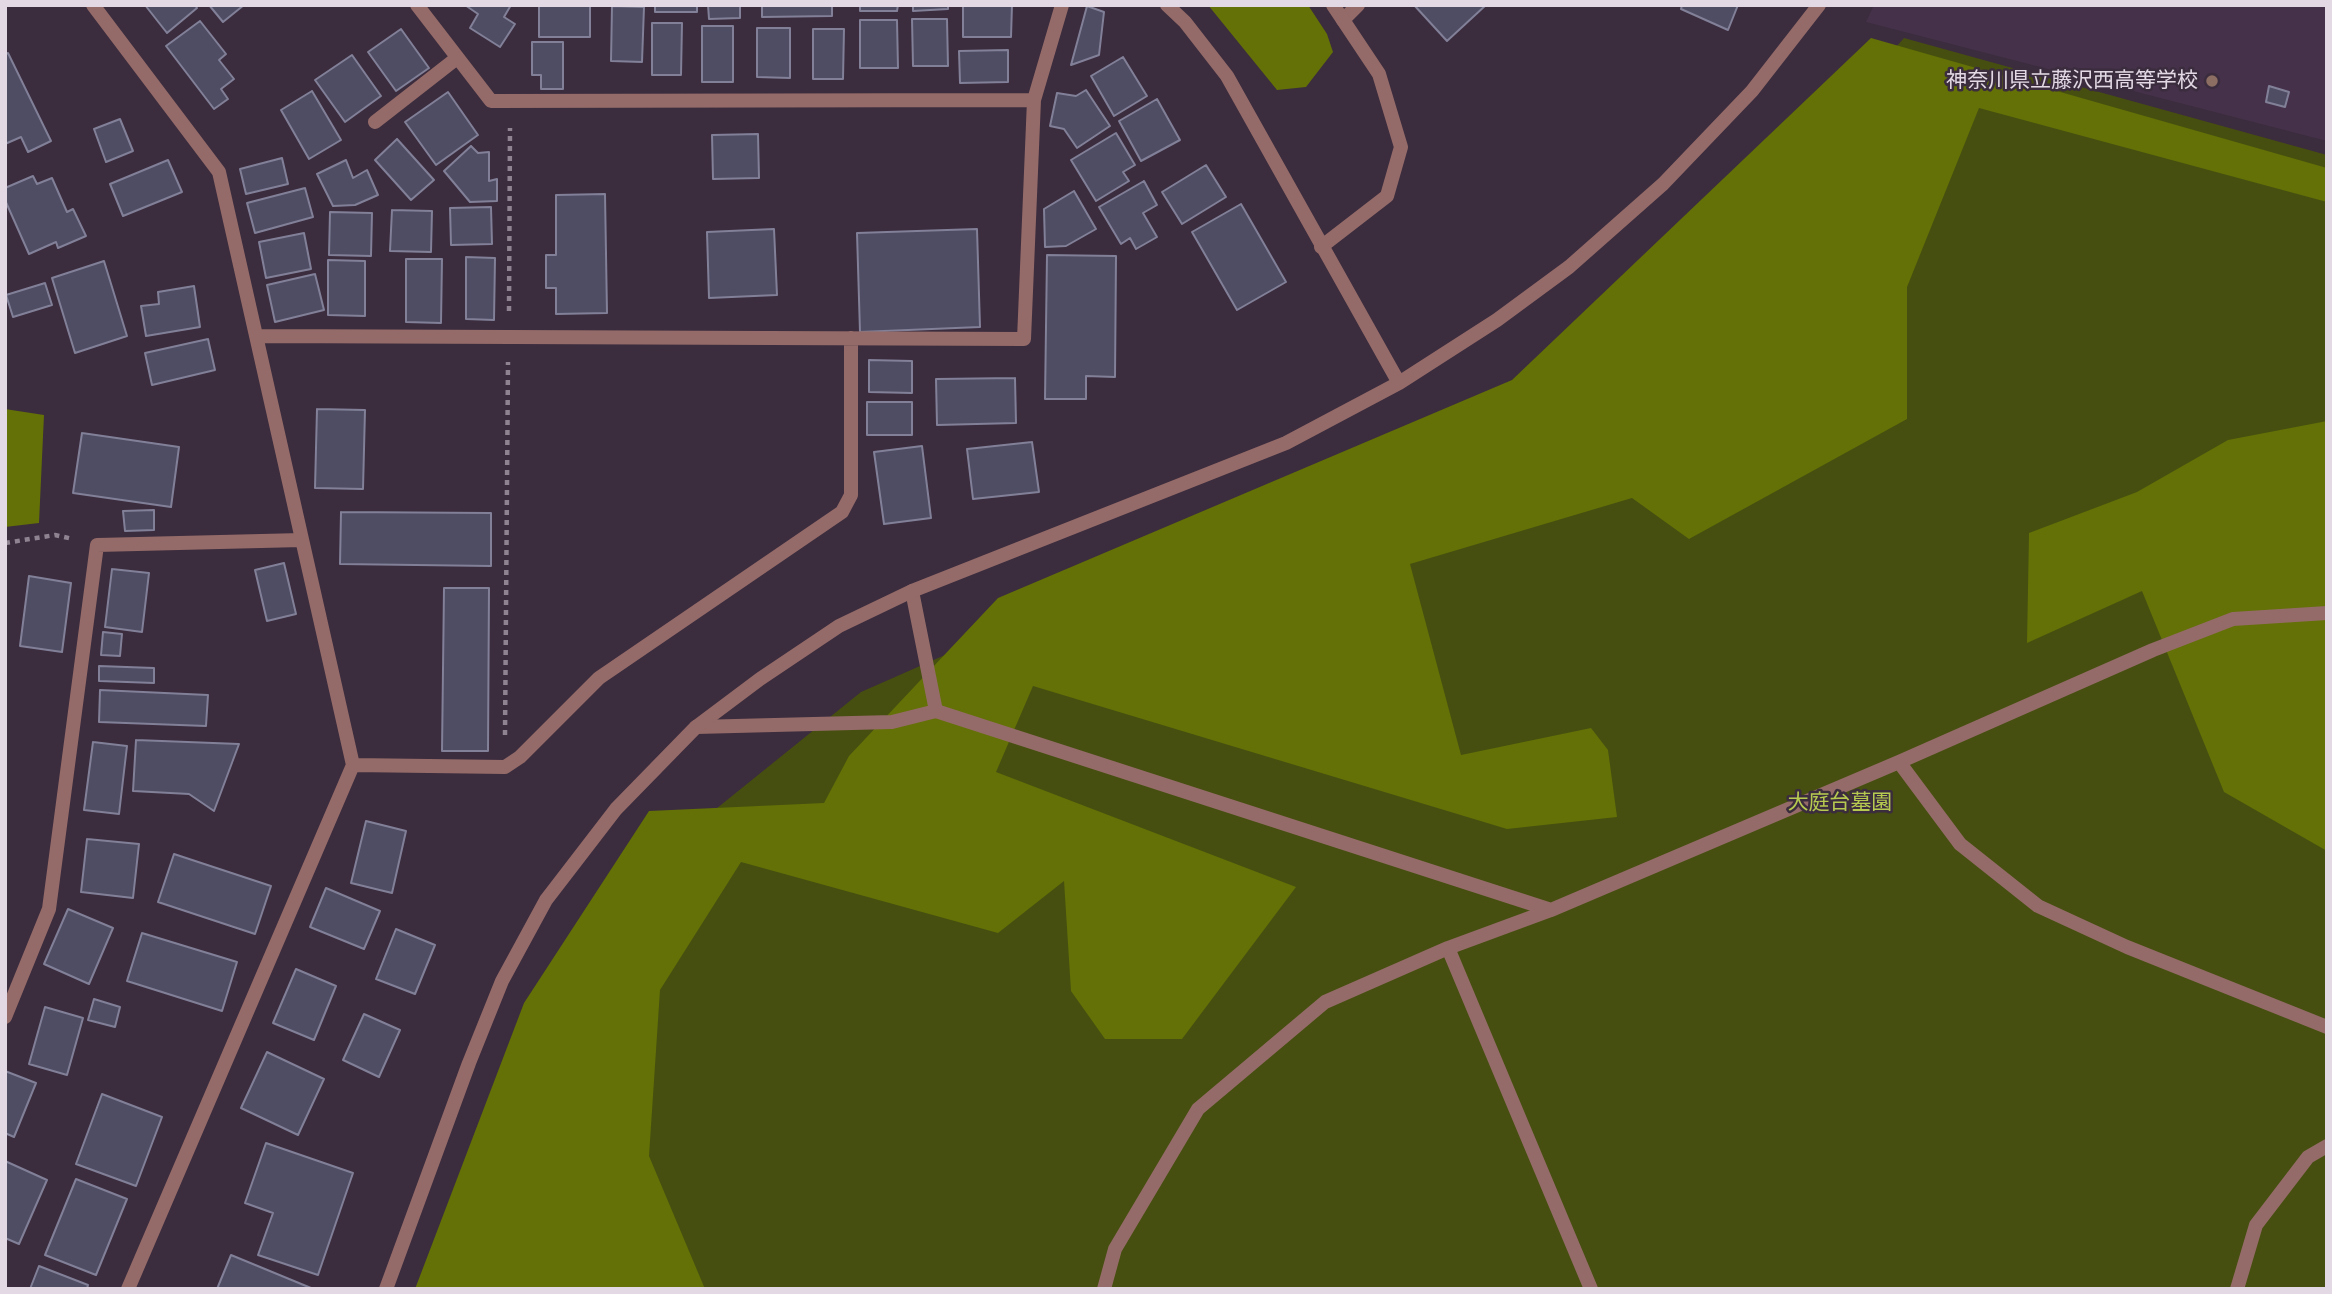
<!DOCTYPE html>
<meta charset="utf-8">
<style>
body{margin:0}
#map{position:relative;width:2332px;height:1294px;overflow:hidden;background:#3b2c3e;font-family:"Noto Sans",sans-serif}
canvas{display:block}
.frame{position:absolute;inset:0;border:7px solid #e2d9e4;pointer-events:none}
</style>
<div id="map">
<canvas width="2332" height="1294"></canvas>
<div class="frame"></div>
</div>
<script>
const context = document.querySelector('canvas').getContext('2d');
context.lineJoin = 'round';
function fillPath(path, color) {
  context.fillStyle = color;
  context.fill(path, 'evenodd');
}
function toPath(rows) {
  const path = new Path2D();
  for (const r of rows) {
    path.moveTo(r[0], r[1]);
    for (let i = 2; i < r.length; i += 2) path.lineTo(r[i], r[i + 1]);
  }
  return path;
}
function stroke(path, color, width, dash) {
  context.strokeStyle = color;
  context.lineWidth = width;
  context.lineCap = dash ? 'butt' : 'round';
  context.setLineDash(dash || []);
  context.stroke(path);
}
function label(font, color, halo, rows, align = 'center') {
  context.font = font + ' "Noto Sans","Noto Sans JP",sans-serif';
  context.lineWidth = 5;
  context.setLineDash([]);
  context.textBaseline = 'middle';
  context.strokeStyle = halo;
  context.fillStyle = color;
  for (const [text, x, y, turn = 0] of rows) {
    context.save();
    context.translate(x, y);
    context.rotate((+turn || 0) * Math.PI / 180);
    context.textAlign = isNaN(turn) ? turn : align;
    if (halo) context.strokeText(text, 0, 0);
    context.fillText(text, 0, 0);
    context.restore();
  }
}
fillPath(toPath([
 [1874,5,2327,5,2327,141,1866,22]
]), '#45324a');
fillPath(toPath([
 [1904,38,2327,155,2327,1289,472,1289,696,825,861,692,1140,569,1595,384]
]), '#464f10');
fillPath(toPath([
 [1208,5,1308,5,1327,34,1333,52,1306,87,1277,90],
 [1871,38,2327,168,2327,202,1979,108,1907,287,1907,419,1689,539,1632,498,1410,564,1461,755,1591,728,1608,750,1617,817,1507,829,1033,686,996,772,1296,887,1182,1039,1105,1039,1071,991,1064,881,998,933,741,862,660,990,649,1156,705,1289,415,1289,524,1003,649,811,824,803,849,756,998,598,1512,380],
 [5,409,44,415,39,523,5,527],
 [2327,421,2327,851,2224,792,2142,591,2027,643,2029,533,2137,492,2228,440]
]), '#637106');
const building = toPath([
 [145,5,195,5,197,8,167,33,145,5],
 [209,5,244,5,223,22,209,5],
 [465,5,511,5,504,17,515,24,500,47,470,28,478,14,465,5],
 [539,5,590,5,590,37,539,37,539,5],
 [655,5,697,5,697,12,655,12,655,5],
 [708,5,740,5,740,18,709,19,708,5],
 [762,5,832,5,832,16,762,17,762,5],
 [860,5,898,5,897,11,860,11,860,5],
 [913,5,948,5,948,9,913,11,913,5],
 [963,5,1012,5,1011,37,963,37,963,5],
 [1414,5,1486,5,1447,41,1414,5],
 [1682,5,1738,5,1728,30,1681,9,1682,5],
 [612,6,644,7,642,62,611,61,612,6],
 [1087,6,1104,12,1099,55,1071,65,1087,6],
 [912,19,947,19,948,66,913,66,912,19],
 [860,20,897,20,898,68,860,68,860,20],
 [200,21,226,54,219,60,234,79,221,89,228,99,214,109,166,46,200,21],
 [652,23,682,23,681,75,652,75,652,23],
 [702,26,733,26,733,82,702,82,702,26],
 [757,28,790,28,790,78,757,77,757,28],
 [401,29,429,68,396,91,368,52,401,29],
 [813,29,844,29,843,79,813,79,813,29],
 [532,42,563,42,563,89,541,89,541,75,532,75,532,42],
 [1008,50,1008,82,960,83,959,51,1008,50],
 [8,53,51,141,28,152,21,137,5,144,5,54,8,53],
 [352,55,381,96,345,122,315,80,352,55],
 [1123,57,1147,96,1114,116,1091,76,1123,57],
 [2269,86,2289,92,2285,107,2266,102,2269,86],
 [1086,90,1110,126,1077,148,1064,129,1050,126,1057,93,1076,96,1086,90],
 [312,91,341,140,309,159,281,110,312,91],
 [448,92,478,135,436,165,405,122,448,92],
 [1157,99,1180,140,1141,161,1119,121,1157,99],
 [120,119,133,151,106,162,94,129,120,119],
 [1116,133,1135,165,1123,172,1129,181,1096,201,1071,160,1116,133],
 [758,134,759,178,713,179,712,135,758,134],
 [397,139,434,180,411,200,375,160,397,139],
 [471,146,478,153,489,152,489,181,497,179,497,201,470,202,444,171,471,146],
 [282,158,288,184,246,194,240,169,282,158],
 [168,160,182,192,123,216,110,184,168,160],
 [346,160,353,178,367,170,378,195,355,205,333,206,317,174,346,160],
 [1206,165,1226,197,1182,224,1162,192,1206,165],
 [33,176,37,184,52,178,67,212,73,209,86,236,58,248,56,242,29,254,5,200,5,188,33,176],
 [1144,181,1157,205,1143,213,1157,237,1136,249,1130,238,1121,244,1099,207,1144,181],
 [305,188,313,217,255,233,247,203,305,188],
 [1074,191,1096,229,1066,246,1045,247,1044,209,1074,191],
 [605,194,607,313,556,314,556,288,546,288,546,255,556,255,556,195,605,194],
 [1241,204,1286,282,1237,310,1192,232,1241,204],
 [491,207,492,244,451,245,450,208,491,207],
 [392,210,432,211,431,252,390,251,392,210],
 [330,212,372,213,371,256,329,255,330,212],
 [774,229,777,295,709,298,707,232,774,229],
 [977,229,980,327,860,332,857,233,977,229],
 [304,233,311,269,266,278,259,242,304,233],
 [1047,255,1116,256,1115,377,1086,376,1086,399,1045,399,1047,255],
 [466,257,495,258,494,320,466,319,466,257],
 [406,259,442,259,441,323,406,322,406,259],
 [328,260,365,261,365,316,328,315,328,260],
 [104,261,127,336,75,353,52,278,104,261],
 [315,274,324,310,275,322,267,285,315,274],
 [45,283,52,305,13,317,6,295,45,283],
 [194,286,200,327,146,336,141,306,159,304,158,292,194,286],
 [208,339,215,370,152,385,145,353,208,339],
 [869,360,912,361,912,393,869,392,869,360],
 [1015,378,1016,423,937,425,936,379,1015,378],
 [867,402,912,402,912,435,867,435,867,402],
 [317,409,365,410,363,489,315,488,317,409],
 [82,433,179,447,171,507,73,493,82,433],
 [1032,442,1039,492,973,499,967,449,1032,442],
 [922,446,931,518,884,524,874,452,922,446],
 [154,510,154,530,125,531,123,511,154,510],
 [341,512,491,513,491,566,340,564,341,512],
 [284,563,296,614,267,621,255,570,284,563],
 [112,569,149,573,142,632,105,627,112,569],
 [29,576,71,583,62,652,20,646,29,576],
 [444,588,489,588,488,751,442,751,444,588],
 [103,632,122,634,120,656,101,655,103,632],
 [99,666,154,668,154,683,99,681,99,666],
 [100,690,208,695,206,726,99,722,100,690],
 [136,740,239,744,214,811,189,794,133,791,136,740],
 [93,742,127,746,119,814,84,810,93,742],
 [366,821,406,831,392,893,351,883,366,821],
 [87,839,139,844,133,898,81,892,87,839],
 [174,854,271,886,255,934,158,902,174,854],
 [326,888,380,911,364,949,310,927,326,888],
 [68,909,113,928,89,984,44,964,68,909],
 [396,929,435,945,415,994,376,979,396,929],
 [142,933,237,962,222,1011,127,981,142,933],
 [296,969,336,986,314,1040,273,1023,296,969],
 [94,999,120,1007,115,1027,88,1020,94,999],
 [45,1007,83,1018,67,1075,29,1064,45,1007],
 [364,1014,400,1030,379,1077,343,1060,364,1014],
 [267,1052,324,1079,298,1135,241,1108,267,1052],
 [5,1071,36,1083,14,1137,5,1133,5,1071],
 [102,1094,162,1117,136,1186,76,1164,102,1094],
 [266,1143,353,1173,318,1275,258,1255,273,1213,245,1203,266,1143],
 [5,1161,47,1180,19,1244,5,1238,5,1161],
 [76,1179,127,1199,96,1275,45,1255,76,1179],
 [231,1255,311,1288,311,1289,217,1289,231,1255],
 [39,1266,88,1285,87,1289,30,1289,39,1266]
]);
fillPath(building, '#4e4d64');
stroke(building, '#818098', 2);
stroke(toPath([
 [509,311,510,128],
 [5,543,55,535,73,539],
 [505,735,508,362]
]), '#8f8391', 4.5, [5, 5]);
stroke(toPath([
 [1343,20,1358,5],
 [912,591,936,711],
 [696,727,892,722,936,711,1551,910,1448,948,1325,1002,1198,1109,1115,1249,1104,1289],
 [1899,762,1960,844,2038,906,2127,947,2327,1027],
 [1551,910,1899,762,2153,650,2233,619,2327,613],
 [1448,948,1591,1289],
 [2237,1289,2256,1225,2308,1157,2327,1146]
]), '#946b68', 14);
stroke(toPath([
 [93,5,219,172,353,765,128,1289],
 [417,5,491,101,1034,100],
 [375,122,457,58],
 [1321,247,1387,196,1401,147,1379,74,1333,5],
 [256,336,1024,339,1034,100,1062,5],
 [353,765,505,767,520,757,599,678,842,512,851,495,851,338],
 [5,1017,49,909,97,545,302,540]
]), '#946b68', 14);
stroke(toPath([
 [1167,5,1185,22,1227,76,1399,383],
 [386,1289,469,1063,502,981,546,900,616,809,696,727,760,679,839,626,912,591,1286,443,1399,383,1497,320,1569,267,1663,184,1752,91,1819,5]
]), '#946b68', 14);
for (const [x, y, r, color] of [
 [2212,81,7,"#8d6e63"]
]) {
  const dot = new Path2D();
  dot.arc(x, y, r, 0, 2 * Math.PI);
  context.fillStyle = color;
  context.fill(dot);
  stroke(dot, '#3b2c3e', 2.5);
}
label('21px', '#e2d9e4', '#3b2c3e', [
 ["神奈川県立藤沢西高等学校",2198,81]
], 'right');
label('21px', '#b6ca50', '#3b2c3e', [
 ["大庭台墓園",1840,803]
]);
</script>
